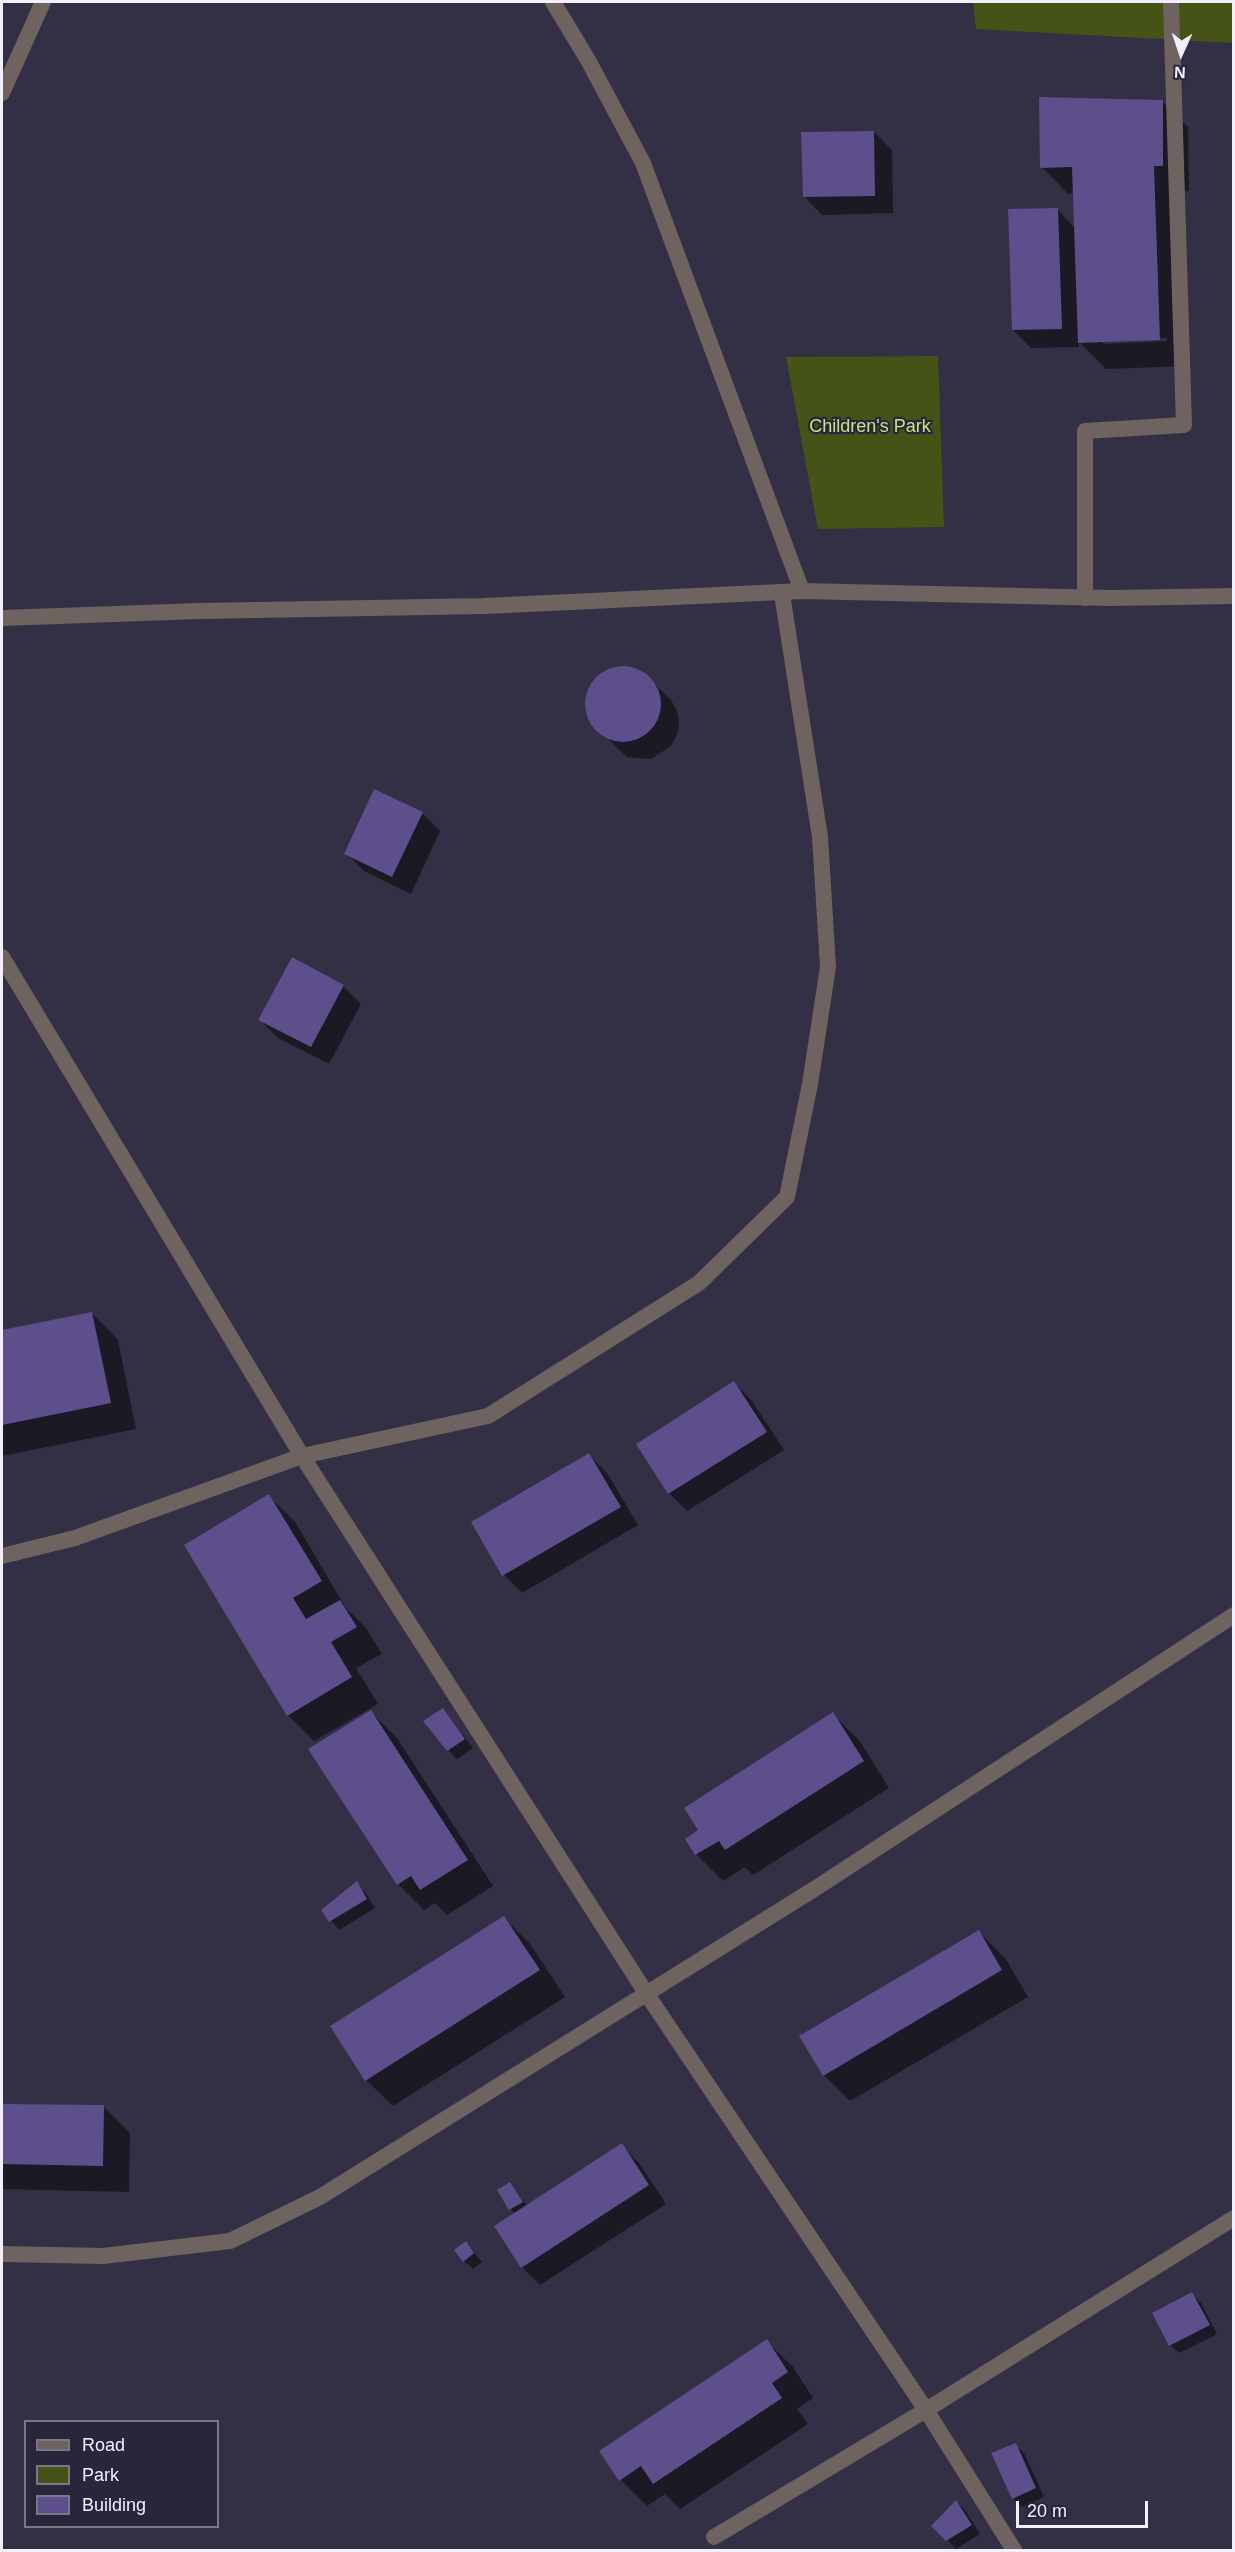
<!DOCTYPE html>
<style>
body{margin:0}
#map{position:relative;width:1235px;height:2552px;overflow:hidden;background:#332f44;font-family:Helvetica,sans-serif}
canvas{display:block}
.frame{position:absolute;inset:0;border:3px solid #f1effd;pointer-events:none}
.legend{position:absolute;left:24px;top:2420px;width:195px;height:108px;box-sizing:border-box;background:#29253a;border:2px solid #797688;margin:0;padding:8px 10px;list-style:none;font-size:18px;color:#f1effd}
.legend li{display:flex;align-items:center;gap:12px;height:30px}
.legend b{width:30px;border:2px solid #797688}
.north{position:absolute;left:1151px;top:24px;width:60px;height:60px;-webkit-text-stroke:4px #29253a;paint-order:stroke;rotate:183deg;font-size:16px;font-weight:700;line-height:24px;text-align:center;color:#f1effd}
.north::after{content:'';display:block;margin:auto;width:21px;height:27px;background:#f1effd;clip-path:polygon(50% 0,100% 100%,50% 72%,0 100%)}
.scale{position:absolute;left:1016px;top:2501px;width:132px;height:27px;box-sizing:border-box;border:3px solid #f1effd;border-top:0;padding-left:8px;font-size:18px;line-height:21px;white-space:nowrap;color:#f1effd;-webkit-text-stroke:4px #29253a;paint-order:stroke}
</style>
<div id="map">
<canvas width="1235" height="2552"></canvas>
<div class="frame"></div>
<ul class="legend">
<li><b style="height:8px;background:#6f6360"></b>Road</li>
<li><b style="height:16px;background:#455317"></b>Park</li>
<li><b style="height:16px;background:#5d4f8c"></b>Building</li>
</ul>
<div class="north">N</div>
<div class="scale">20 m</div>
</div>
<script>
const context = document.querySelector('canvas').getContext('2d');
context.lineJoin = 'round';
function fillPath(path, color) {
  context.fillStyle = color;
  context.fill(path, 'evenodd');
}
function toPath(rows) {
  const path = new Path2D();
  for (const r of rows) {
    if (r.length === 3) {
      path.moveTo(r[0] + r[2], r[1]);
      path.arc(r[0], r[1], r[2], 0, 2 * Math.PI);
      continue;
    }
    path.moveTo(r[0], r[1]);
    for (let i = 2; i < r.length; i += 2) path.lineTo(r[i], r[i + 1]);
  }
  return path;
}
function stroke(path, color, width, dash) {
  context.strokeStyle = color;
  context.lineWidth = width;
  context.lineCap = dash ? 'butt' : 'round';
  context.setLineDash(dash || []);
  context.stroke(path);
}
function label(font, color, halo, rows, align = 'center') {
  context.font = font + ' Helvetica,sans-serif';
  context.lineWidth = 4.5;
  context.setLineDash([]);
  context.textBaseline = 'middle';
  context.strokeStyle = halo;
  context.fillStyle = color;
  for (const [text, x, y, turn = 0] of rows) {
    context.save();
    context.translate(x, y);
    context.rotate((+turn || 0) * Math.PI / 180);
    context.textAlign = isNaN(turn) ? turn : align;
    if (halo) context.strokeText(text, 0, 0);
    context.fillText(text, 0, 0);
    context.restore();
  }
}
fillPath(toPath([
 [973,2,1233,2,1233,43,976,29],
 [938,356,944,527,818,529,786,357]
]), '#455317');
fillPath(toPath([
 [1162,101,1188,127,1189,191,1180,192,1186,366,1106,369,1079,342,1079,347,1031,348,1013,330,1058,210,1075,228,1074,193,1068,194,1042,167],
 [1167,338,1167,341,1103,344,1103,341],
 [874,132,892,150,893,213,822,215,804,196],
 [619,668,643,673,671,700,677,711,679,723,677,735,671,746,651,759,627,757,591,722,587,699,598,678],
 [422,813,440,831,411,894,364,871,346,853],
 [343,986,361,1004,329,1064,278,1038,260,1020],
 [92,1313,118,1340,136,1429,2,1456,2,1332],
 [734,1383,752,1401,784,1450,687,1511,669,1493],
 [589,1455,607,1473,638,1525,522,1593,504,1575],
 [269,1496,295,1522,346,1608,366,1628,382,1654,356,1668,378,1704,314,1741,288,1715],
 [443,1709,473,1748,457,1759,448,1750],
 [370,1711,397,1738,493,1886,447,1915,435,1903,424,1910,398,1884],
 [832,1714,859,1740,889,1788,753,1875,745,1867,723,1881,696,1854,687,1839,700,1830],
 [356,1884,365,1892,375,1908,339,1930,323,1910],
 [504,1918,530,1944,565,1997,393,2106,366,2080],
 [979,1932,1005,1958,1028,1997,850,2101,824,2075],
 [2,2105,104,2107,130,2133,129,2192,2,2189],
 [621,2145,639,2163,666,2204,540,2285,522,2267,515,2214,511,2209,510,2184,527,2206],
 [466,2243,482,2262,473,2269,464,2261],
 [1192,2294,1201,2303,1217,2334,1179,2353,1170,2345],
 [766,2341,793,2367,813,2398,797,2409,808,2424,680,2509,665,2494,647,2506,621,2480],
 [1015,2445,1024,2453,1044,2497,1022,2507,1013,2498],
 [956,2502,965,2510,980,2534,956,2549,933,2526]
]), '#0007');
fillPath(toPath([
 [1039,97,1163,100,1163,166,1154,166,1160,340,1078,343,1072,167,1040,168],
 [874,131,875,196,803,197,801,132],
 [1058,208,1062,329,1012,330,1008,209],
 [623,704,38],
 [374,789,423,812,392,877,344,854],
 [292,957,344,985,311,1047,258,1020],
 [92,1312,111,1403,2,1425,2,1330],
 [734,1381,767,1432,668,1494,636,1444],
 [589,1453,621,1507,502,1576,471,1522],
 [269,1494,322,1581,293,1598,306,1619,340,1600,357,1627,331,1642,352,1677,287,1716,184,1545],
 [443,1708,465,1739,447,1751,423,1721],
 [371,1710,468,1860,420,1890,411,1876,397,1885,308,1749],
 [833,1712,864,1761,725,1850,719,1841,695,1855,685,1839,698,1830,684,1808],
 [357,1881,367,1899,329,1922,321,1910],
 [504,1916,540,1970,365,2081,330,2026],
 [979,1930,1002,1970,823,2076,799,2036],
 [2,2104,104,2105,103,2166,2,2164],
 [622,2143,649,2185,521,2268,494,2226],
 [510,2182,523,2202,509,2210,497,2190],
 [466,2241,474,2253,463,2262,454,2250],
 [1192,2292,1210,2325,1169,2346,1152,2313],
 [767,2339,788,2372,772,2383,782,2398,653,2484,641,2466,619,2481,599,2451],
 [1016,2443,1036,2488,1012,2499,991,2453],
 [956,2500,972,2525,946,2541,931,2526]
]), '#5d4f8c');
stroke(toPath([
 [553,2,588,60,643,163,802,591],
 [2,93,43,2],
 [1085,598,1085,431,1184,425,1171,2],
 [2,1556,75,1538,302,1456,488,1416,699,1283,787,1197,810,1084,828,967,820,837,782,594],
 [2,2254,103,2256,230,2241,320,2197,816,1888,1234,1615],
 [714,2537,926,2410,1234,2218]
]), '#6f6360', 16);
stroke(toPath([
 [2,618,199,611,485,606,802,591,1111,598,1234,596],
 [2,957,302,1456,646,1993,926,2410,1014,2550]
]), '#6f6360', 16);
label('18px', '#c8e381', '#29253a', [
 ["Children's Park",870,427]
]);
</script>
